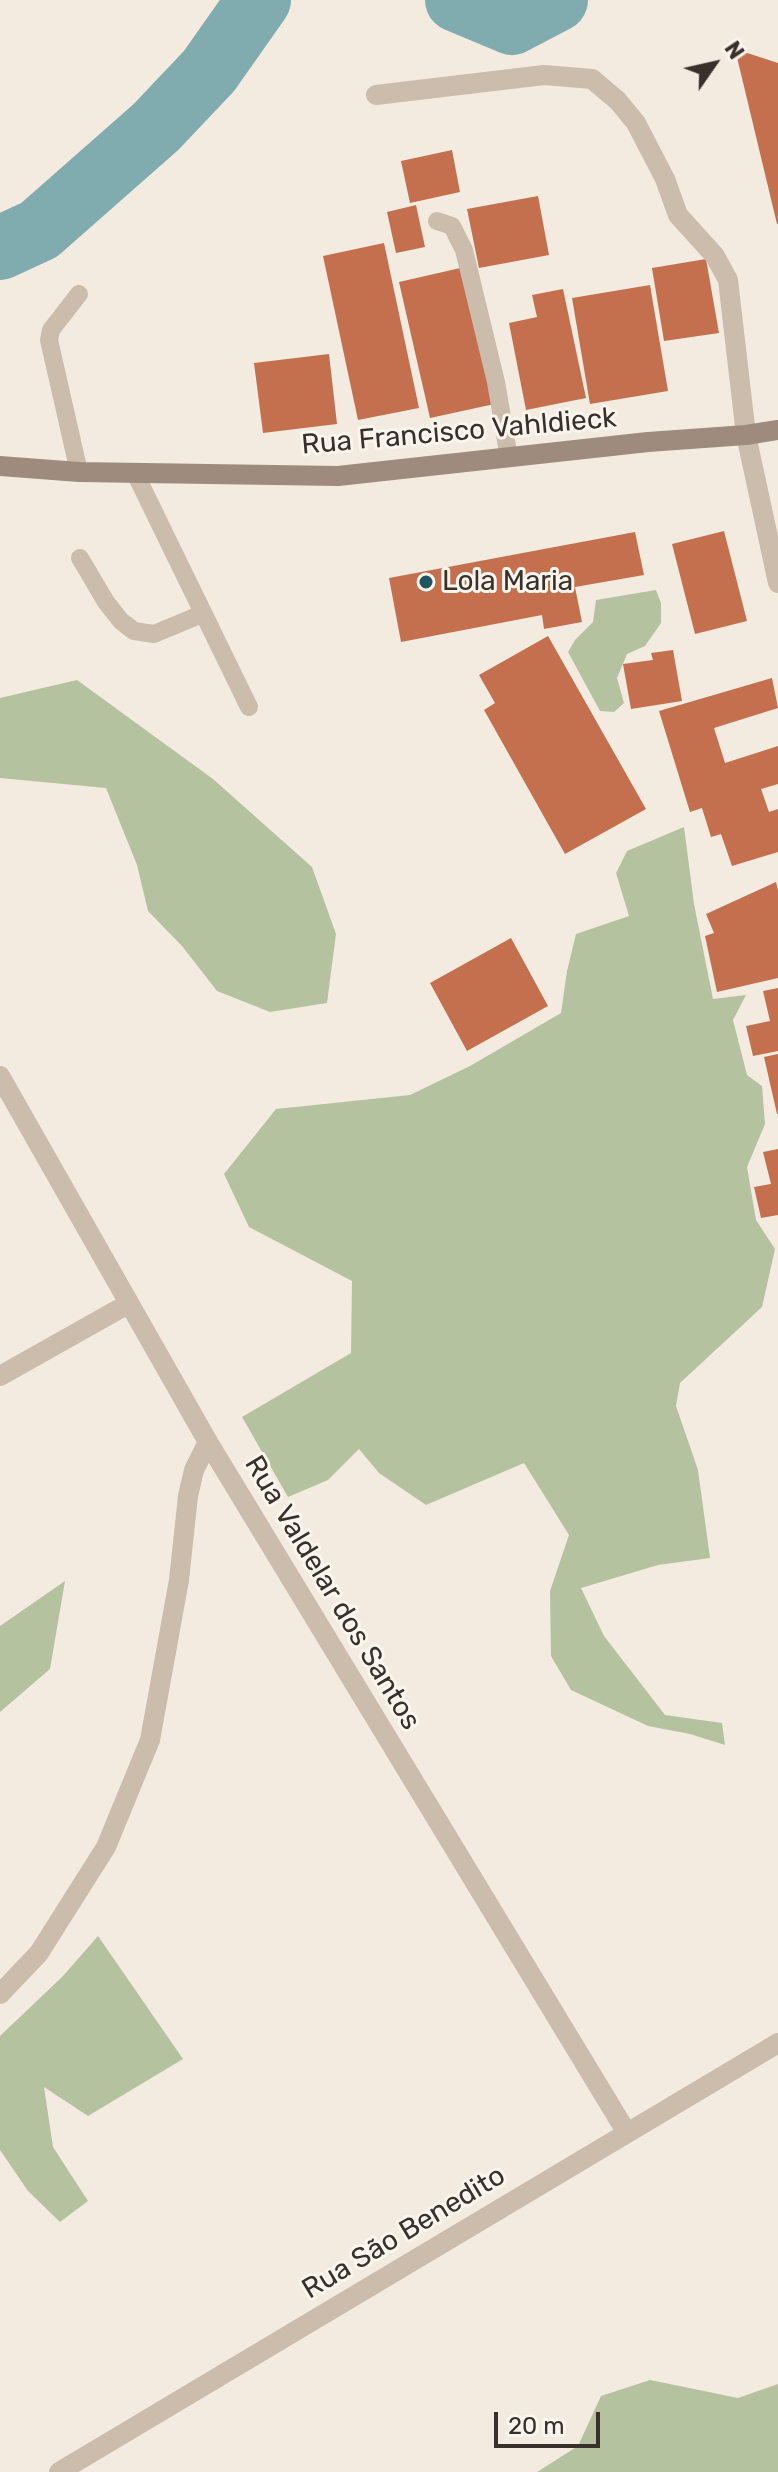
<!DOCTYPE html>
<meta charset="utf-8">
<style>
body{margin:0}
#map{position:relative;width:778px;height:2472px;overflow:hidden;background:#f3ebe0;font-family:Rubik,sans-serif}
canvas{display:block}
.north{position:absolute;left:674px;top:24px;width:80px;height:80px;-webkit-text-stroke:6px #faf5ed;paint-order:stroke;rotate:56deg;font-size:22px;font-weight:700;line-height:32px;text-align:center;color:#3a302b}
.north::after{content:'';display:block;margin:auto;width:28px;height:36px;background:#3a302b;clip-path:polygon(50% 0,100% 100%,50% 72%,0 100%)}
.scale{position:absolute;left:494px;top:2412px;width:106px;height:36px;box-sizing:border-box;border:4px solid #3a302b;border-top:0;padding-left:10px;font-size:24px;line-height:28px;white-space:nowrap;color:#3a302b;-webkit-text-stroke:6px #faf5ed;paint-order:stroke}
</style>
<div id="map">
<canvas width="778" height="2472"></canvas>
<div class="north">N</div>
<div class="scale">20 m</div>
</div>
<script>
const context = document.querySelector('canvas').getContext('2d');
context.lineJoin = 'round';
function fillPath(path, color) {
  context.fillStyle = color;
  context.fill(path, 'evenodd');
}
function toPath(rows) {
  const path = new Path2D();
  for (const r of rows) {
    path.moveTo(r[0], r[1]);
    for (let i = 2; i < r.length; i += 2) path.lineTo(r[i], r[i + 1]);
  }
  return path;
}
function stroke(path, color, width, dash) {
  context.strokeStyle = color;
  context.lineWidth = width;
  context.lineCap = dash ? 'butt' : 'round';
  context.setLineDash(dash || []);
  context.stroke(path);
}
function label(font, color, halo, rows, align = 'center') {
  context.font = font + ' Rubik,sans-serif';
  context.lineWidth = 6;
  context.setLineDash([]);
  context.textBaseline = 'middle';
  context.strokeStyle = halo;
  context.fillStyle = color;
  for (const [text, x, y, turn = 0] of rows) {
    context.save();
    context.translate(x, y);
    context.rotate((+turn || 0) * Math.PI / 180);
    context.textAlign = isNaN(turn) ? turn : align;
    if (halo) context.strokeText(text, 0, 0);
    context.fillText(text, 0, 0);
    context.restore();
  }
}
fillPath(toPath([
 [656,590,661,603,661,623,645,646,627,654,617,678,624,703,614,712,600,711,568,652,575,640,593,622,596,600],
 [77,680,213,779,312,867,336,934,327,1003,270,1012,217,991,182,946,148,911,137,865,106,788,0,778,0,698],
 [684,827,694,904,713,999,746,995,733,1020,747,1075,762,1086,765,1124,747,1167,756,1220,775,1249,762,1307,680,1383,676,1406,698,1470,710,1558,658,1565,581,1588,604,1636,665,1715,722,1723,725,1745,690,1734,648,1726,571,1690,551,1656,550,1591,569,1535,524,1463,426,1505,379,1473,359,1449,328,1480,288,1497,242,1417,351,1353,352,1281,249,1227,224,1174,276,1109,410,1095,470,1066,561,1013,567,971,576,934,629,916,616,873,627,851],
 [65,1581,50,1669,0,1712,0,1626],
 [98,1936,183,2059,88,2116,44,2087,53,2147,88,2201,60,2222,28,2191,0,2150,0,2036,63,1976],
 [650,2380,738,2398,778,2384,778,2472,537,2472,578,2446,601,2396]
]), '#b5c2a0');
stroke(toPath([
 [457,0,512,23,556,0],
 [0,248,39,230,156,127,209,71,259,0]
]), '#80acb0', 64);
fillPath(toPath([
 [735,49,778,63,778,224,777,224],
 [452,150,460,192,410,203,401,161],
 [538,196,549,255,479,268,467,209],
 [416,205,425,247,396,253,387,212],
 [384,243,419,408,358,420,323,256],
 [706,259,719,333,664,341,652,268],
 [469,266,499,403,430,418,399,282],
 [650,285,668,391,590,404,572,298],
 [563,289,586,398,526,410,509,323,537,317,532,295],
 [329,354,337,424,263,433,254,363],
 [724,531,747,621,695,634,672,544],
 [635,532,644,575,575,587,582,622,544,629,542,615,401,642,389,578],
 [548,636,646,809,565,854,484,710,495,703,479,675],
 [673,650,682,701,631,709,623,664,653,660,651,653],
 [772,678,778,708,714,728,725,763,778,746,778,784,761,789,769,812,778,809,778,852,732,866,721,834,711,837,702,808,690,812,659,711],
 [776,882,778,891,778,978,717,992,705,936,714,933,706,914],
 [511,938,548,1006,467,1051,430,983],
 [778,988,778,1051,753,1056,746,1026,770,1021,763,991],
 [778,1054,778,1114,777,1114,764,1057],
 [778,1149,778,1215,761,1218,754,1187,771,1184,763,1152]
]), '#c46f4e');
stroke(toPath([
 [437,221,452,226,464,250,496,382,509,458],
 [79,294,51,330,49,340,79,472],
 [135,473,249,707],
 [80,558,106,602,121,621,134,631,154,634,202,614]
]), '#cbbcac', 18);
stroke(toPath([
 [376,95,544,75,592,79,618,101,636,123,665,179,678,215,715,256,728,280,746,435,778,583],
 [0,1076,208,1442,627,2133],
 [0,1376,128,1304],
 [0,1994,39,1953,106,1847,150,1740,179,1580,188,1496,194,1470,208,1442],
 [59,2472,778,2043]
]), '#cbbcac', 20);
stroke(toPath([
 [0,466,79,472,338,476,648,442,746,435,778,430]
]), '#9f8b7d', 20);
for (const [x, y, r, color] of [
 [426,582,8,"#20555b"]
]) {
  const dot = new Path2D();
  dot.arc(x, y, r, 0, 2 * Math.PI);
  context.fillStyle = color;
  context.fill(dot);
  stroke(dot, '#faf5ed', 3);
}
label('28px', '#3a302b', '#faf5ed', [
 ["Rua Francisco Vahldieck",459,432,-5],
 ["Rua Valdelar dos Santos",332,1593,59],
 ["Rua São Benedito",404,2233,-31]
]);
label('28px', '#3a302b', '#faf5ed', [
 ["Lola Maria",442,582]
], 'left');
</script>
